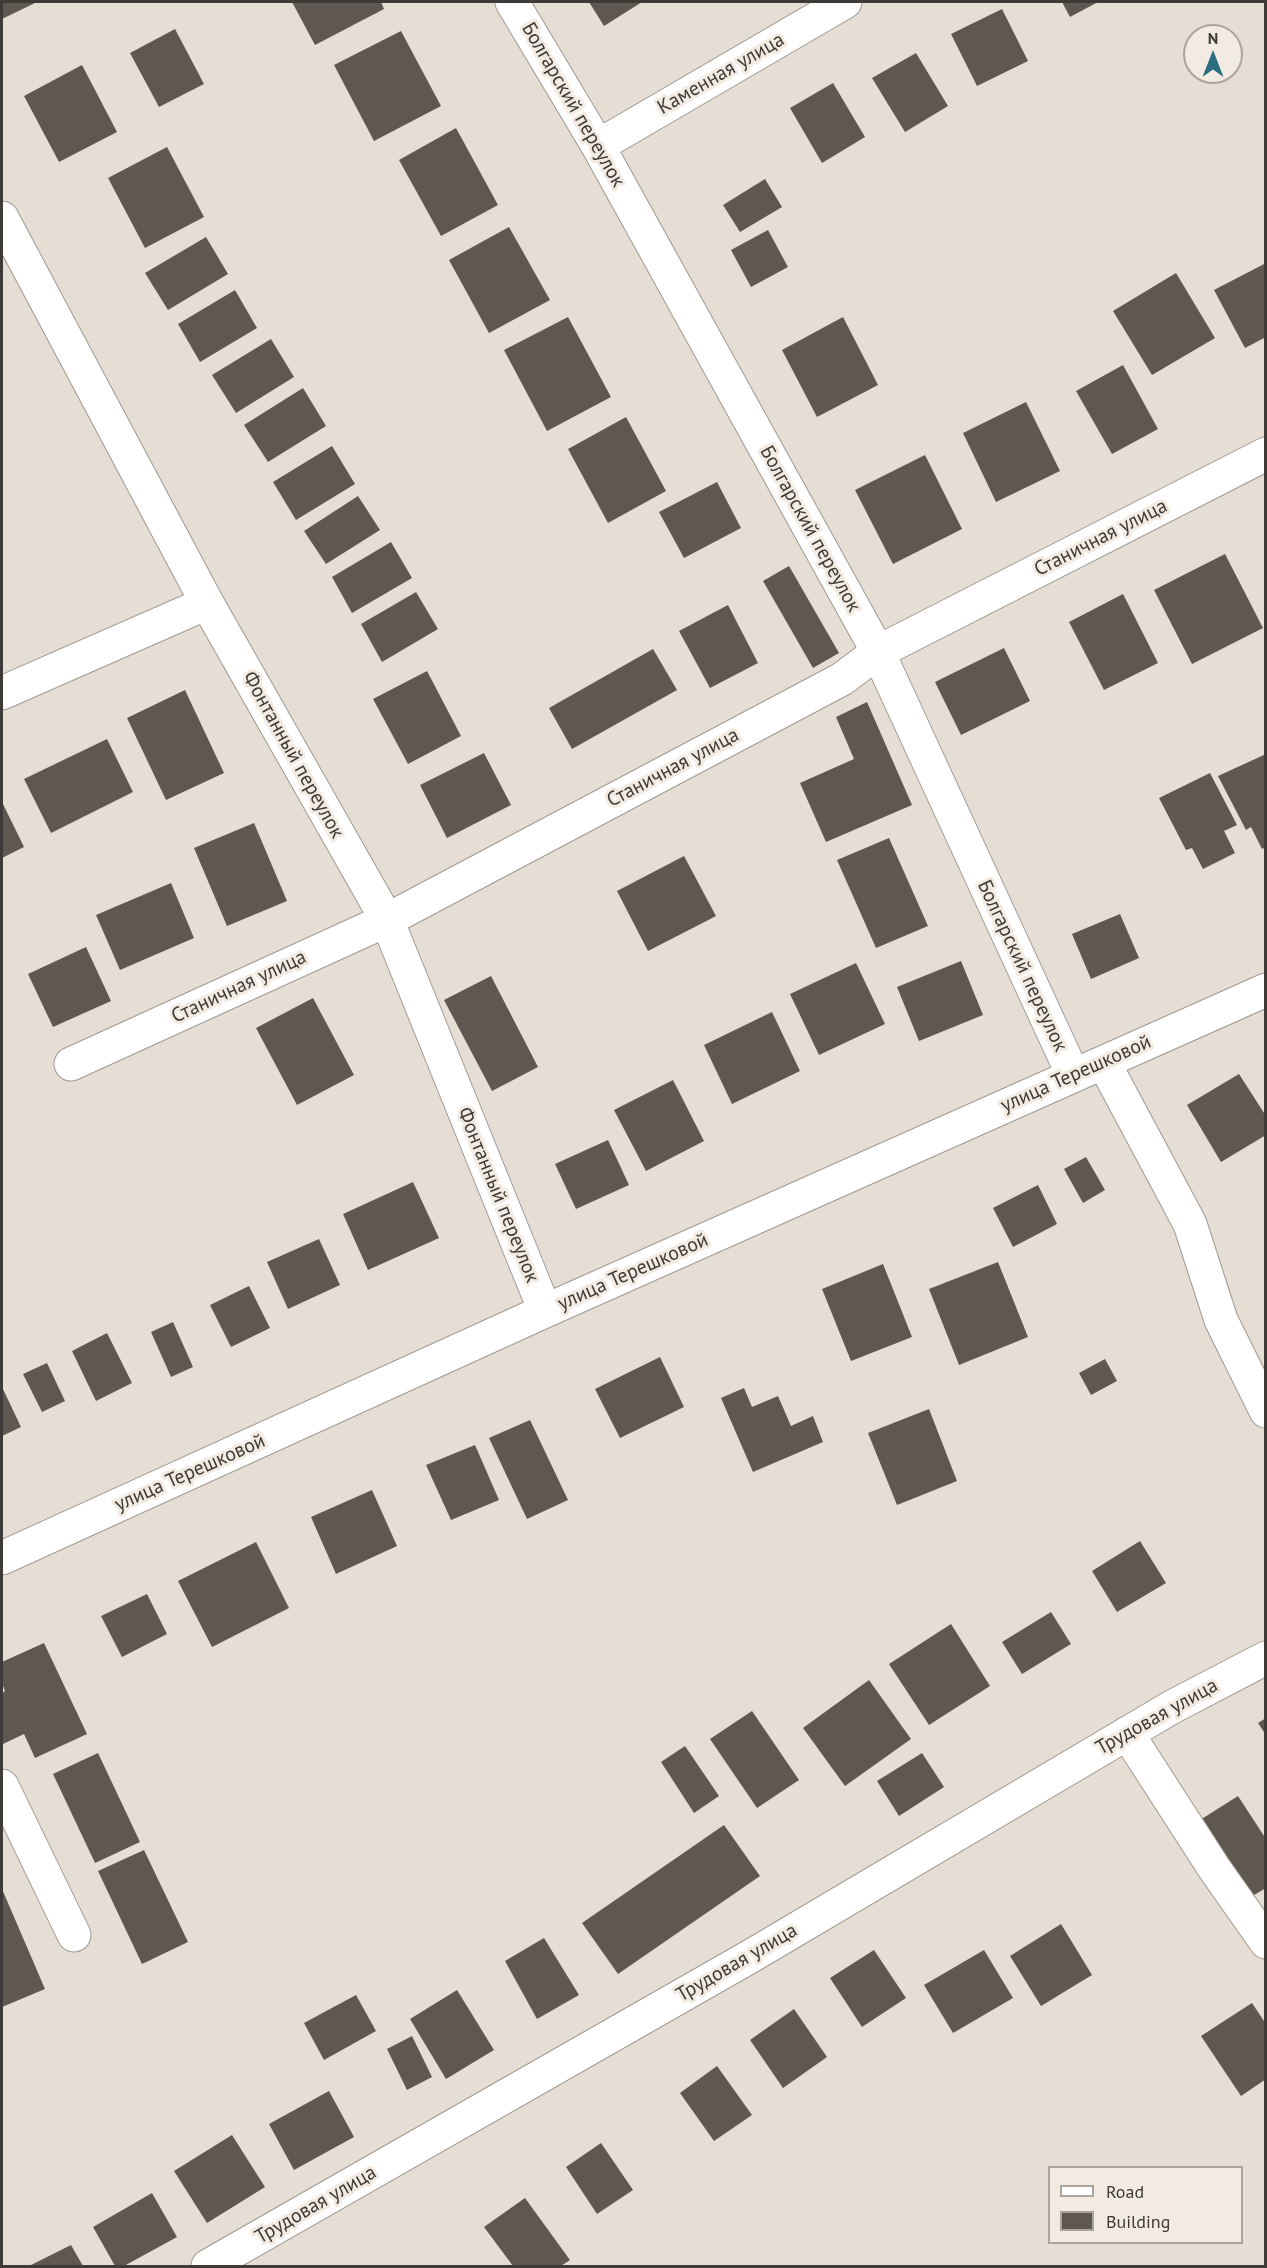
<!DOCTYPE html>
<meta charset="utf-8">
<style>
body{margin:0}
#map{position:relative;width:1267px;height:2268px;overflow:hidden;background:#e6ded5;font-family:"PT Sans",sans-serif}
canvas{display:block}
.frame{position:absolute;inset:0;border:3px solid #3d3a37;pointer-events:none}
.legend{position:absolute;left:1048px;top:2166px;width:195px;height:78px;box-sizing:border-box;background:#f3ebe2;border:2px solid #aaa49e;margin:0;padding:8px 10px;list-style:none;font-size:18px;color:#3d3a37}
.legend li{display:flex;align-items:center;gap:12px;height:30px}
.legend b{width:30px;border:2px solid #aaa49e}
.north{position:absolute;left:1183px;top:24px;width:60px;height:60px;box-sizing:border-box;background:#f3ebe2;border:2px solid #aaa49e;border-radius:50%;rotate:0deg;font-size:16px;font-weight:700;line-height:24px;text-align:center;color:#3d3a37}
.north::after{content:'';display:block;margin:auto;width:21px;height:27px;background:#2a6d7e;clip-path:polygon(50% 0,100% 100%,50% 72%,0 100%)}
</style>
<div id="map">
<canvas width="1267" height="2268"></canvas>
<div class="frame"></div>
<ul class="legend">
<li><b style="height:8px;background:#fff"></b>Road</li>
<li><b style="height:16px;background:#5e5851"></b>Building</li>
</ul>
<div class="north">N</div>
</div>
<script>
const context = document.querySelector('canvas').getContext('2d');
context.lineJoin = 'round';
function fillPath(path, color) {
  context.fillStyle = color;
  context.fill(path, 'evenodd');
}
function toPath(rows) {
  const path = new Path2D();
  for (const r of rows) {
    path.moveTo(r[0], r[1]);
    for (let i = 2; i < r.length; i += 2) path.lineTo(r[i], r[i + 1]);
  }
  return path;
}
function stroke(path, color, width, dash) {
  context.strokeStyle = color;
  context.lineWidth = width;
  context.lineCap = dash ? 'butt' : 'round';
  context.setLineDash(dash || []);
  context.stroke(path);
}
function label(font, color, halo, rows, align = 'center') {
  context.font = font + ' "PT Sans",sans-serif';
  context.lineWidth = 6;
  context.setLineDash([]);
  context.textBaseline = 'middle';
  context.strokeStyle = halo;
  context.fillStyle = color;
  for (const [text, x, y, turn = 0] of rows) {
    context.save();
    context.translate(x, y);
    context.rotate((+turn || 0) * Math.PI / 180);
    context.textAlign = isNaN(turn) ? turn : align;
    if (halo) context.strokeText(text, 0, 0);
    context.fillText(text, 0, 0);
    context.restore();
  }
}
fillPath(toPath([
 [2,2,37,2,2,19],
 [292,2,381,2,384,9,315,45],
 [589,2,642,2,604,26],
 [1062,2,1098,2,1070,17],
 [1002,9,1028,61,977,86,951,34],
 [175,29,204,84,159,107,130,53],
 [401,31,441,106,374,141,334,65],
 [916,53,948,106,905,132,872,78],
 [82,65,117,132,59,162,24,96],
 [833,83,865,137,822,163,790,108],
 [456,128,498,205,441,236,399,160],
 [167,147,204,217,145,248,108,178],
 [765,179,782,207,740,232,723,205],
 [509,227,550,300,489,333,449,260],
 [768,230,788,267,751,287,731,250],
 [206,237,228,274,168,310,145,273],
 [1266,263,1266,337,1245,348,1214,290],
 [1176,273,1215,338,1152,375,1113,311],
 [235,290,257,328,200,362,178,324],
 [568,317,611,397,547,431,504,350],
 [843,317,878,385,817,417,782,350],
 [271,339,294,377,236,413,212,375],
 [1123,365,1158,429,1112,454,1076,391],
 [303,388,326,426,268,462,244,425],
 [1026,402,1060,471,996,502,963,433],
 [626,417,666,491,608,523,568,449],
 [332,446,355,484,296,520,273,482],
 [925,455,962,529,893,564,855,490],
 [717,482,741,528,684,558,659,512],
 [358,496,380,530,326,564,304,531],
 [391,542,412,578,352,613,332,577],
 [1225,554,1263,628,1192,664,1154,590],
 [789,566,839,653,813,668,763,581],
 [416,592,438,629,382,662,361,624],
 [1123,594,1158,663,1104,690,1069,622],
 [728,605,758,663,710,688,679,631],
 [1004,648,1030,701,961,735,935,682],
 [653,649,677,690,572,749,549,708],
 [427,671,461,736,408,764,373,699],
 [185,690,224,773,166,800,127,718],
 [867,702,912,805,826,842,800,783,854,759,836,717],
 [107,739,133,792,51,833,24,779],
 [484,753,511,805,447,838,420,785],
 [1266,754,1266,847,1262,849,1251,827,1246,830,1218,776],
 [1210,773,1237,825,1224,831,1235,853,1203,869,1192,848,1186,850,1159,798],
 [2,802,24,847,2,858],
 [254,823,287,901,227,926,194,848],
 [889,838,928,926,876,948,837,860],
 [684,856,716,916,648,951,617,891],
 [171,883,194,938,120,970,96,915],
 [1120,914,1139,958,1091,979,1072,934],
 [86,947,111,1001,53,1027,28,974],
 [961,961,983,1015,919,1041,897,987],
 [856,963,885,1024,819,1055,790,994],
 [491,976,538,1067,492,1091,444,1000],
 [313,998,354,1075,297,1105,256,1028],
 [772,1012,800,1071,732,1104,704,1045],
 [1239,1074,1266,1116,1266,1135,1221,1162,1187,1105],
 [673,1080,704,1141,646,1171,614,1110],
 [608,1140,629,1185,576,1209,555,1164],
 [1086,1157,1105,1190,1083,1203,1064,1169],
 [413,1182,439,1238,368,1270,343,1214],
 [1038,1185,1057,1224,1013,1247,993,1208],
 [319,1239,340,1285,288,1309,267,1262],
 [998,1262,1028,1337,959,1365,929,1289],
 [883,1264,912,1337,851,1361,822,1289],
 [249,1286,270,1328,231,1347,210,1305],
 [173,1322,193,1367,171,1377,151,1332],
 [107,1333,132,1383,96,1401,72,1351],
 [660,1357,684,1407,620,1438,595,1389],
 [1105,1359,1117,1381,1091,1395,1079,1373],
 [47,1363,65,1401,42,1412,23,1374],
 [2,1387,21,1427,2,1436],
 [744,1388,752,1407,778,1396,791,1426,813,1416,823,1442,753,1472,721,1398],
 [929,1409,957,1481,897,1505,868,1433],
 [530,1420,568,1500,527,1519,489,1438],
 [475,1445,499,1500,451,1520,426,1465],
 [372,1490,397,1546,336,1574,311,1517],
 [1140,1541,1166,1583,1117,1612,1092,1571],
 [256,1542,289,1608,212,1647,178,1581],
 [147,1594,167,1634,122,1657,101,1616],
 [1051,1612,1071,1644,1022,1674,1002,1642],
 [951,1624,990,1686,929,1725,889,1664],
 [44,1643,87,1734,35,1758,24,1734,3,1744,2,1741,2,1693,5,1691,2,1683,2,1662],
 [869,1680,911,1739,845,1786,803,1728],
 [752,1711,799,1780,757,1808,710,1739],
 [1266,1718,1266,1735,1258,1723],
 [685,1746,719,1796,694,1813,661,1762],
 [98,1753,140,1842,95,1863,53,1774],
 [922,1753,944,1787,899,1816,877,1781],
 [1238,1796,1266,1839,1266,1888,1249,1898,1200,1820],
 [724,1825,760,1876,618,1974,582,1923],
 [144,1850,188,1942,142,1964,98,1871],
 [2,1889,45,1989,2,2007],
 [1061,1924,1092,1975,1041,2006,1010,1956],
 [544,1938,579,1995,537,2019,505,1961],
 [874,1950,906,1998,862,2027,830,1978],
 [984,1950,1013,1998,953,2033,924,1985],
 [457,1990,494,2050,446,2079,410,2019],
 [356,1995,376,2031,324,2060,304,2023],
 [1252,2003,1266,2024,1266,2079,1241,2096,1201,2036],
 [794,2009,827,2057,783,2088,750,2040],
 [412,2036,432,2077,407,2090,387,2049],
 [717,2066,752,2115,714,2141,680,2093],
 [329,2091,354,2137,294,2170,269,2124],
 [232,2135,265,2187,207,2223,174,2171],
 [601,2143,633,2190,597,2214,566,2167],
 [152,2193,177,2237,124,2266,115,2266,93,2227],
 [525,2198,570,2260,561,2266,513,2266,484,2227],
 [71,2245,83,2266,29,2266]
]), '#5e5851');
const minor = toPath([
 [512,2,598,146,878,652,1073,1075],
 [598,146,845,2],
 [2,218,207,603,387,920,545,1311],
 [2,693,207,603],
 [1104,1063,1190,1224,1221,1320,1266,1411],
 [71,1064,387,920,842,679,878,652,1266,454],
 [2,1558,545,1311,1266,990],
 [1127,1733,1214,1868,1266,1942],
 [2,1786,74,1935],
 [208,2266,751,1956,1172,1707,1266,1658]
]);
stroke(minor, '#a09991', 35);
stroke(minor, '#fff', 33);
label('20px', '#3d3a37', '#f3ebe2', [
 ["Каменная улица",721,74,-30],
 ["Болгарский переулок",573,105,60],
 ["Болгарский переулок",810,529,61],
 ["Станичная улица",1101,538,-27],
 ["Фонтанный переулок",293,755,61],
 ["Станичная улица",673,768,-28],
 ["Болгарский переулок",1022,966,65],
 ["Станичная улица",239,987,-25],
 ["улица Терешковой",1076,1074,-24],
 ["Фонтанный переулок",498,1195,68],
 ["улица Терешковой",633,1272,-24],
 ["улица Терешковой",190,1473,-24],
 ["Трудовая улица",1157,1717,-29],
 ["Трудовая улица",737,1963,-30],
 ["Трудовая улица",316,2205,-30]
]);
</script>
